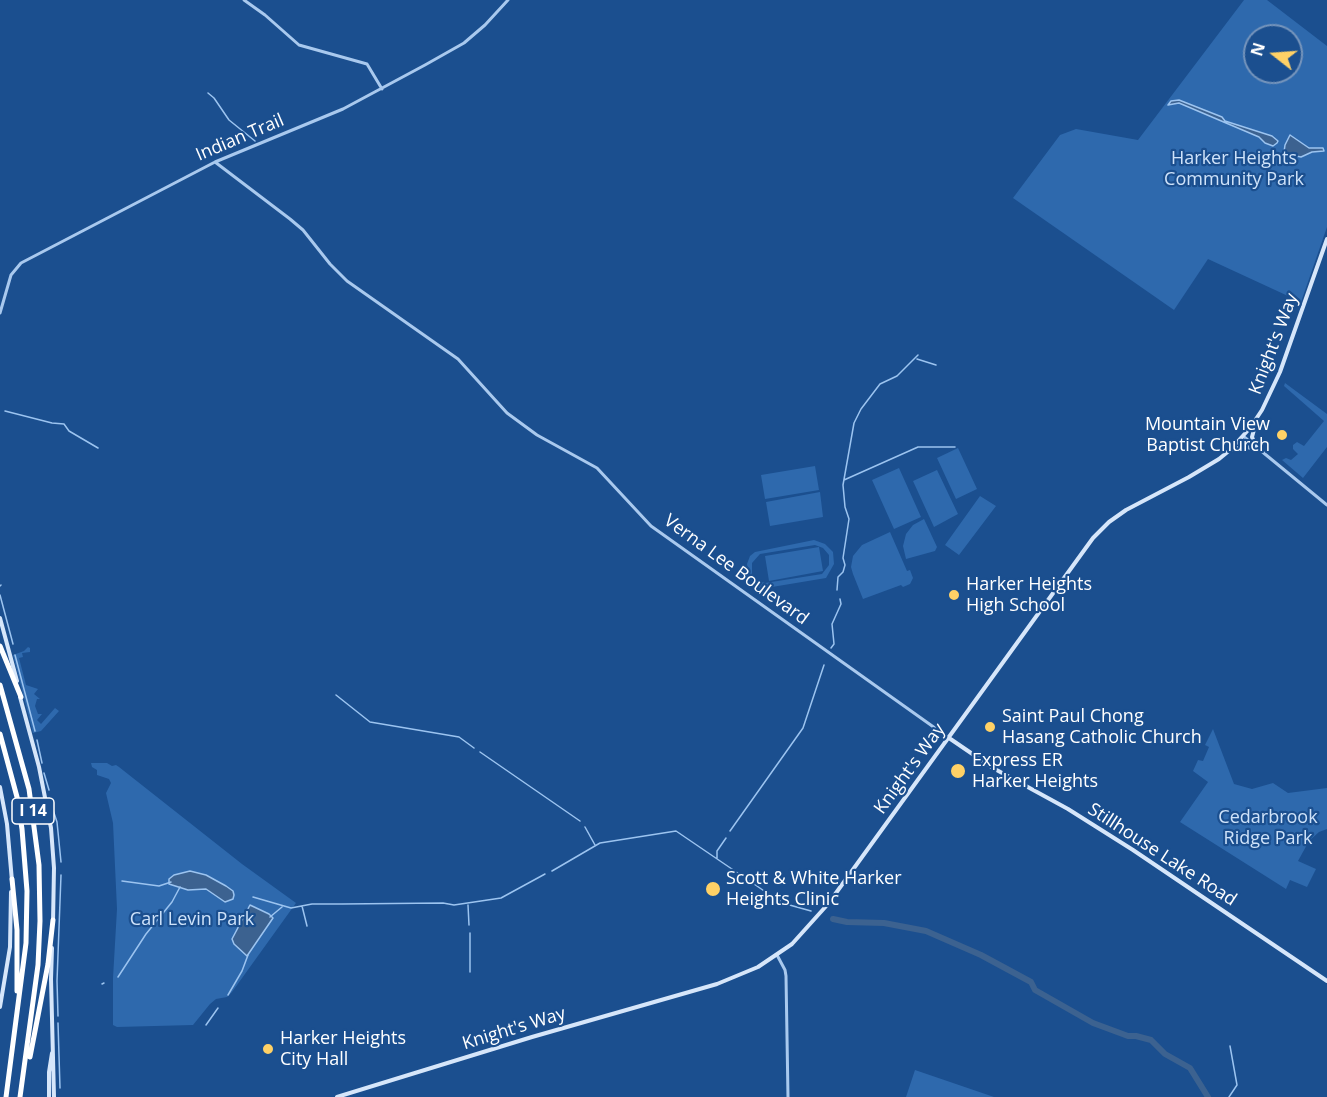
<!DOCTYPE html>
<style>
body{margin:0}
#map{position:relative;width:1327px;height:1097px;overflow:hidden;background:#1b4f8f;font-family:"Open Sans",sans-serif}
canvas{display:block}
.north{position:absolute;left:1243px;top:24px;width:60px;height:60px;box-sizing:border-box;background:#1b4f8f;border:2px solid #7695bc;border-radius:50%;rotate:287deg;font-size:16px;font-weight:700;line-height:24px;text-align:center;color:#fff}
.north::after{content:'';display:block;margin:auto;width:21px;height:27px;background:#ffd166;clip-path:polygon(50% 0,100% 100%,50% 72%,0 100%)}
</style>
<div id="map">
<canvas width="1327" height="1097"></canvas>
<div class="north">N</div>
</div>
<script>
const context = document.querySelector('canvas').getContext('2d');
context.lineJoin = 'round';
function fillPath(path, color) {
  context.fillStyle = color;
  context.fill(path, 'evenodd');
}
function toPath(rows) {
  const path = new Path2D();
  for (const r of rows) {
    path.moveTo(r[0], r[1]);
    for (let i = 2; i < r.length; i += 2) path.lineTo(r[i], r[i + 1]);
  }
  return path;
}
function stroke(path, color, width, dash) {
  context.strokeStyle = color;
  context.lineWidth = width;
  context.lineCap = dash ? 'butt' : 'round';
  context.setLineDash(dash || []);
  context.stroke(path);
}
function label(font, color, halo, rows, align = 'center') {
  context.font = font + ' "Open Sans",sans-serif';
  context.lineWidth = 4.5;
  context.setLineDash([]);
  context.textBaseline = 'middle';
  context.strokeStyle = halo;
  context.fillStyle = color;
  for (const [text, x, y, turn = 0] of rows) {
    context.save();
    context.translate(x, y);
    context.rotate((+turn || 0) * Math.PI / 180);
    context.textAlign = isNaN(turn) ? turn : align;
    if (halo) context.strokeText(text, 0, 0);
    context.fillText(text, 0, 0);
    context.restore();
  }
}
fillPath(toPath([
 [1244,0,1267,0,1327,46,1327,227,1301,302,1208,259,1174,310,1013,198,1060,135,1076,129,1138,140],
 [1255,36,1291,36,1291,72,1255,72],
 [1285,383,1327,414,1327,447,1303,478,1282,460,1286,458,1291,460,1298,454,1293,449,1293,445,1297,442,1304,446,1324,421,1284,386],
 [958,448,977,489,956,499,937,458],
 [815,466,819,490,765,499,761,475],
 [899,468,921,517,894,529,872,480],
 [937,470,958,514,934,527,913,481],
 [820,492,823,517,770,526,766,502],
 [980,496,996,506,959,555,945,545],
 [924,519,937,547,935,551,906,559,903,546,906,534,913,525],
 [890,532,907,571,910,570,913,578,910,584,903,587,901,585,863,599,853,574,851,567,853,556,862,545],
 [814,540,825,544,833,552,834,564,826,578,760,589,749,578,747,564,750,556,755,552],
 [815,545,823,548,829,555,829,565,822,574,765,583,757,580,752,575,752,563,760,554],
 [819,547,823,571,769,581,765,556],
 [28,647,30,648,30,652,22,653,23,657,19,658,26,685,38,689,34,694,40,699,37,699,35,706,38,714,42,714,37,720,41,724,55,708,59,711,41,731,33,733,13,655,24,651],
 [1213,729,1234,784,1252,789,1273,783,1288,793,1327,788,1327,829,1319,832,1309,841,1298,861,1316,869,1307,887,1290,880,1286,889,1180,822,1208,782,1193,771,1198,760,1203,761,1209,747,1205,745],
 [91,763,107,763,112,766,116,765,119,767,242,864,296,903,232,992,227,997,216,999,210,1004,193,1025,117,1027,113,1025,113,978,117,909,113,823,106,793,111,783,109,779,97,775,97,770,92,767],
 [915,1070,994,1097,906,1097]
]), '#2e69ad');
const water = toPath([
 [1179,100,1222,117,1225,121,1272,136,1278,141,1277,143,1273,146,1265,143,1259,137,1179,103,1168,105,1171,101,1179,100],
 [1290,135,1309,148,1323,148,1324,151,1312,152,1301,157,1286,154,1284,152,1285,145,1290,135],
 [190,871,206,875,226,886,233,891,234,895,233,899,225,902,206,889,188,890,169,884,169,879,174,875,190,871],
 [250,905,269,914,273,918,247,956,234,944,232,939,250,905]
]);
fillPath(water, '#3c6290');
stroke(water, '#9cc4f0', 1.5);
stroke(toPath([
 [208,93,214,98,229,120,255,141],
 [917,359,936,365],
 [5,411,52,423,64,424,69,431,98,448],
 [844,480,918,447,955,447],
 [0,586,1,585],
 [837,590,838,577,843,572,845,565,843,558,849,519,845,507,843,485,854,423,861,409,880,384,897,376,918,355],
 [0,595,13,644],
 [831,648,834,644,832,624,841,604,840,599],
 [15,655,35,731],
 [336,695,370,722,459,737,474,748],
 [37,740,42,763],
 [480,752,580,821],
 [44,773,49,790],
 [52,807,57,822,61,862],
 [585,827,595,845],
 [730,831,803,728,824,665],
 [717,858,717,851,726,838],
 [552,871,600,843,676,831,776,899,786,904,811,911],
 [122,881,159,886,171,882],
 [253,897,291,908,312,904,342,904,443,903,454,905,501,898,545,874],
 [468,905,469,925],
 [302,906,307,926],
 [270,917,282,907],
 [470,933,470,972],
 [118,977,146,934,172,902,180,887],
 [102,984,104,983],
 [228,995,242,971,248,955],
 [58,1016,57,981,61,875],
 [58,1023,60,1088],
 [206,1025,218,1008],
 [1229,1097,1237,1085,1230,1046]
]), '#9cc4f0', 1.5);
stroke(toPath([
 [833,919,847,922,884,923,926,931,981,955,1031,982,1035,990,1093,1023,1128,1036,1136,1036,1151,1040,1165,1054,1190,1068,1208,1097]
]), '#3c6290', 6);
stroke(toPath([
 [244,0,265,15,299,45,367,64,382,89],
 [215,162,290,219,303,230,330,264,347,281,458,359,507,413,537,435,597,468,651,526,949,738],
 [0,313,11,275,21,263,215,162,343,109,425,65,464,43,485,25,508,0],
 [1243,436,1327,505],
 [777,955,785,970,786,976,788,1097]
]), '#a9c9ee', 3);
stroke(toPath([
 [1256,447,1252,437,1256,422],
 [1230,450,1242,447,1257,448],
 [0,618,17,681],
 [20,697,39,767,51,828,54,868,53,922],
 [949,738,993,768,1068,809,1133,850,1327,981],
 [0,787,7,824,12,881],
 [52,948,51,979,54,1097],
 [0,1007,10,947,11,892],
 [49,1097,49,1072,52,1053],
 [337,1097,532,1037,717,984,758,967,792,944,828,904,1093,538,1109,522,1126,510,1189,477,1219,459,1230,450,1250,428,1262,410,1280,372,1327,239]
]), '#d6e6fa', 4);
stroke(toPath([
 [0,646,21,697],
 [0,685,29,789,39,865,40,921,38,965,20,1097],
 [0,734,17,797,22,829,27,891,26,943,6,1097],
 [12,879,17,930,17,991],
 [30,1057,48,964,53,920]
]), '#fff', 5);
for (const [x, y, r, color] of [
 [1282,435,6,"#ffd166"],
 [954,595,6,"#ffd166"],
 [990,727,6,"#ffd166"],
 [958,771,8,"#ffd166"],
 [713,889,8,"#ffd166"],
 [268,1049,6,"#ffd166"]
]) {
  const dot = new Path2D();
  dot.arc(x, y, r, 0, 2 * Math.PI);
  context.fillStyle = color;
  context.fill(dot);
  stroke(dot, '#1b4f8f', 2);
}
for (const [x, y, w] of [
 [33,811,42]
]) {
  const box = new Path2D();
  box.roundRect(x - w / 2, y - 13, w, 26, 4.5);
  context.fillStyle = '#1b4f8f';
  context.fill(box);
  stroke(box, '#fff', 1.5);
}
label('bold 16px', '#fff', null, [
 ["I 14",33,811]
]);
label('18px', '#fff', '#1b4f8f', [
 ["Indian Trail",240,138,-23],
 ["Knight's Way",1274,344,-69],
 ["Verna Lee Boulevard",736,570,36],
 ["Knight's Way",910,769,-54],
 ["Stillhouse Lake Road",1162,855,33],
 ["Knight's Way",514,1029,-17]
]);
label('18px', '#cfe3fa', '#1b4f8f', [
 ["Harker Heights",1234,159],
 ["Community Park",1234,180],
 ["Cedarbrook",1268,818],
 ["Ridge Park",1268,839],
 ["Carl Levin Park",192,920]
]);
label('18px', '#fff', '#1b4f8f', [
 ["Mountain View",1270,425,"right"],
 ["Baptist Church",1270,446,"right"],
 ["Harker Heights",966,585],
 ["High School",966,606],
 ["Saint Paul Chong",1002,717],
 ["Hasang Catholic Church",1002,738],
 ["Express ER",972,761],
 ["Harker Heights",972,782],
 ["Scott & White Harker",726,879],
 ["Heights Clinic",726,900],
 ["Harker Heights",280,1039],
 ["City Hall",280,1060]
], 'left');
</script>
